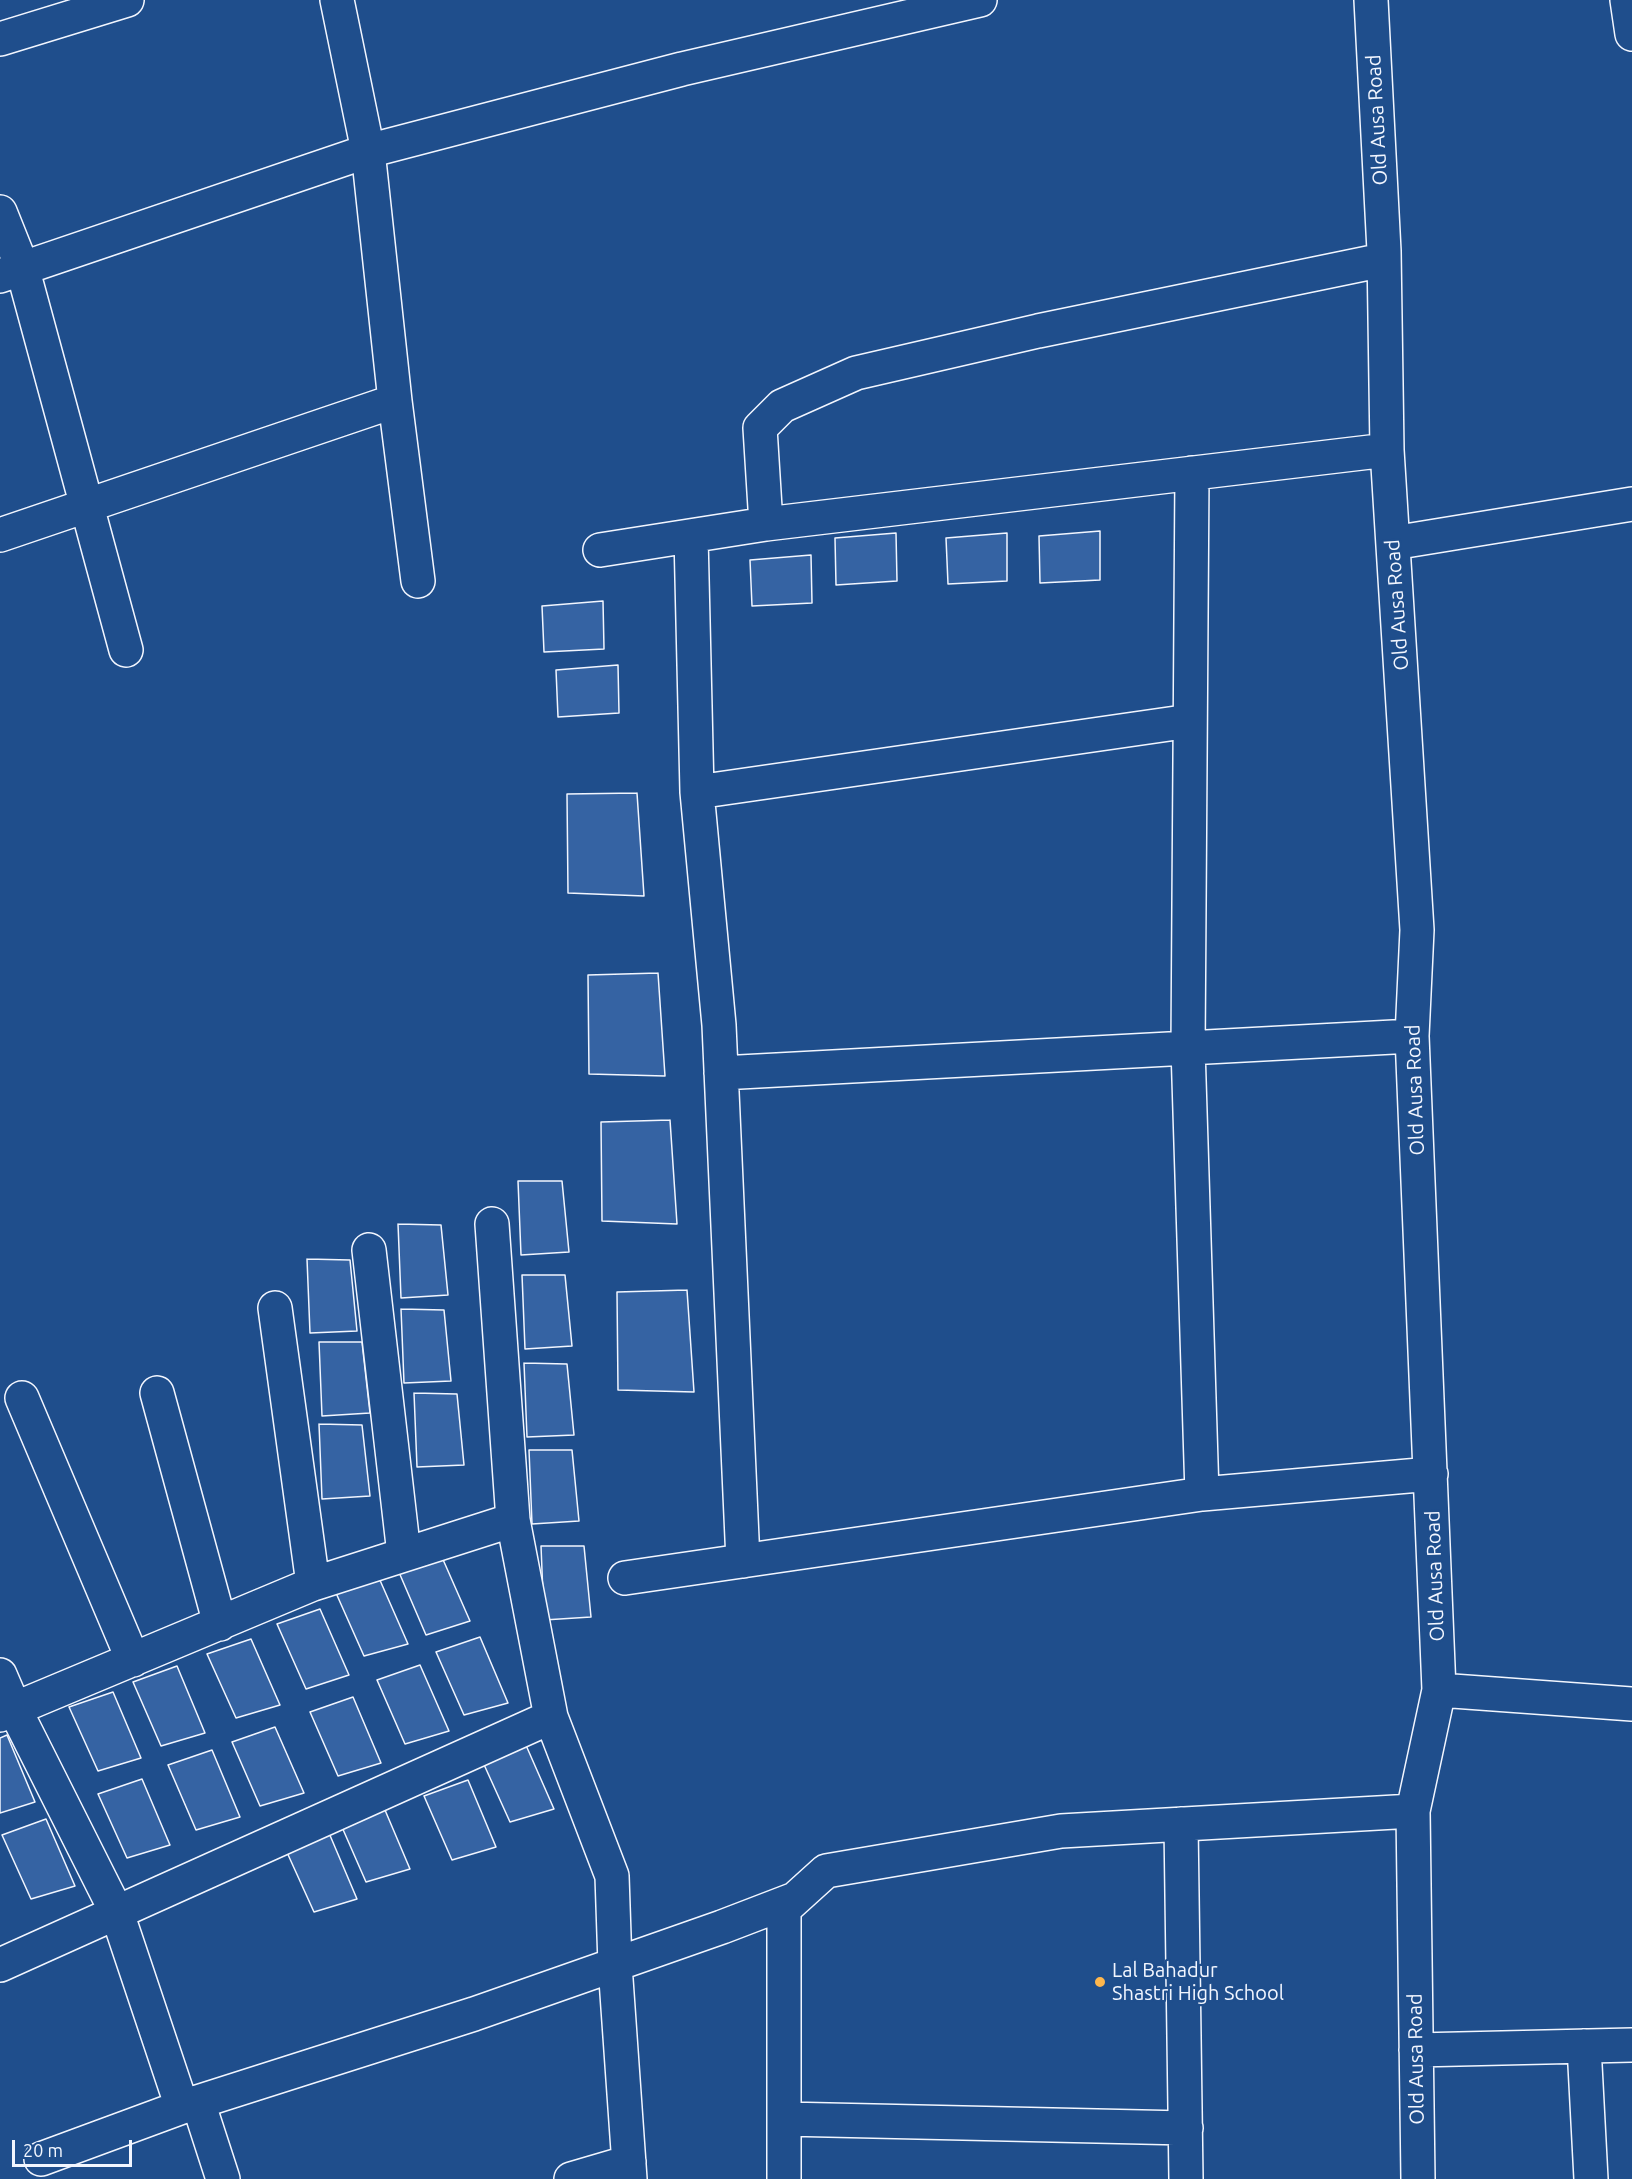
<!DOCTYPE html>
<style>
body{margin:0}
#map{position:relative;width:1632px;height:2179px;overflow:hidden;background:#1f4e8c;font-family:Ubuntu,sans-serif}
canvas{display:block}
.scale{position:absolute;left:12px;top:2140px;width:120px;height:27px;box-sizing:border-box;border:3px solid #f2f6ff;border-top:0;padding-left:8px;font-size:18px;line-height:21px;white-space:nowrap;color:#f2f6ff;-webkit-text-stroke:4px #1f4e8c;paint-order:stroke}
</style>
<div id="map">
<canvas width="1632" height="2179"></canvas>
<div class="scale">20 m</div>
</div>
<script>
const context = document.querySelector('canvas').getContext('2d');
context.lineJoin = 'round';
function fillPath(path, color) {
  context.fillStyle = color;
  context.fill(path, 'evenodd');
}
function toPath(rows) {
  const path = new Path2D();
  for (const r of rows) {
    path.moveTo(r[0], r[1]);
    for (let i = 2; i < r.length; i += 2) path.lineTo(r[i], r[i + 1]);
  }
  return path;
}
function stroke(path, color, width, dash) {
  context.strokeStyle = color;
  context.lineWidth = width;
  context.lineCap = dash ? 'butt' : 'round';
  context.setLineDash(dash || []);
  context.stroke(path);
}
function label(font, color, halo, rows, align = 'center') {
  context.font = font + ' Ubuntu,sans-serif';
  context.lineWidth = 4.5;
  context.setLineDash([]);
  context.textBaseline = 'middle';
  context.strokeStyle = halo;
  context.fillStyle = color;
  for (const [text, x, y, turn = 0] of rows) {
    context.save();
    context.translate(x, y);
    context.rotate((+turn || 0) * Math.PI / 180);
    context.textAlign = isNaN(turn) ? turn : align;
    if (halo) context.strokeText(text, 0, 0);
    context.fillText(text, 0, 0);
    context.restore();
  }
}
const building = toPath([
 [1100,531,1100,580,1040,583,1039,536,1100,531],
 [896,533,897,581,836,585,835,538,896,533],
 [1007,533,1007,581,948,584,946,538,1007,533],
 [811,555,812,603,752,606,750,560,811,555],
 [603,601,604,649,544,652,542,606,603,601],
 [618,665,619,713,558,717,556,670,618,665],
 [637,793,644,896,568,893,567,794,637,793],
 [658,973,665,1076,589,1074,588,975,658,973],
 [670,1120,677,1224,602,1221,601,1122,670,1120],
 [518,1181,562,1181,569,1252,521,1255,518,1181],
 [398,1224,441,1225,448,1295,401,1298,398,1224],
 [307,1259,350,1260,357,1331,310,1333,307,1259],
 [522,1275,565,1275,572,1346,525,1349,522,1275],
 [687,1290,694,1392,618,1390,617,1292,687,1290],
 [401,1309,444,1310,451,1381,404,1383,401,1309],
 [319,1342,362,1342,370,1413,322,1416,319,1342],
 [524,1363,567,1364,574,1435,527,1437,524,1363],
 [414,1393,457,1394,464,1465,417,1467,414,1393],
 [319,1424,362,1425,370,1496,322,1499,319,1424],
 [529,1450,572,1450,579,1521,532,1524,529,1450],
 [541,1546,584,1546,591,1617,544,1620,541,1546],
 [441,1555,470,1621,426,1635,398,1570,441,1555],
 [379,1578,408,1644,364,1656,336,1593,379,1578],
 [320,1609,349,1675,306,1689,277,1624,320,1609],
 [480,1637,508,1703,464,1715,436,1652,480,1637],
 [251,1639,280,1705,236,1718,207,1654,251,1639],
 [420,1665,449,1731,405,1744,377,1680,420,1665],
 [177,1666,205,1733,161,1746,133,1682,177,1666],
 [113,1692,141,1758,98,1771,69,1707,113,1692],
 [353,1697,381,1763,338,1776,310,1712,353,1697],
 [275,1727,304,1793,260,1806,232,1742,275,1727],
 [7,1735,35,1802,0,1813,0,1738,7,1735],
 [525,1743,554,1809,510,1822,481,1758,525,1743],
 [212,1750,240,1817,196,1830,168,1765,212,1750],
 [142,1779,170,1845,127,1858,98,1794,142,1779],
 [468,1780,496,1847,452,1860,424,1796,468,1780],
 [382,1803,410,1869,366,1882,338,1818,382,1803],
 [46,1819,75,1886,31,1899,2,1835,46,1819],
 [329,1833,357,1899,314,1912,285,1848,329,1833]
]);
fillPath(building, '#3563a3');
stroke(building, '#f2f6ff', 1.5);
const minor = toPath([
 [337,0,368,151,395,401,418,581],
 [1371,0,1384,251,1387,450,1417,930,1412,1036,1439,1690,1413,1811,1418,2179],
 [1627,0,1632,34],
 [0,39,127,0],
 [0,212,22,267,126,650],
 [0,276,368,151,682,69,980,0],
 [1192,473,1188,1048,1202,1494],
 [766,524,760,428,782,406,856,373,1038,331,1383,260],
 [0,535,395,401],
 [691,536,697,792,719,1025,743,1561],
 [1393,543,1632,504],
 [600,550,766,524,1387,450],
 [697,792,1190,721],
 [721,1073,1412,1036],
 [492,1224,513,1520,551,1717,612,1876,615,1965,630,2179],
 [369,1250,404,1554],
 [275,1308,313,1584],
 [157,1393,220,1624],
 [22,1398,133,1660],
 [625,1578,1202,1494,1431,1474],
 [0,1675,15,1710,117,1913,182,2107],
 [1439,1690,1632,1704],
 [0,1715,313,1584,513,1520],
 [1181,1824,1186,2179],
 [0,1965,551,1717],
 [1584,2046,1591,2179],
 [1416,2050,1632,2045],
 [198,2102,223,2179],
 [784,2119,1186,2128],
 [41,2159,182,2107,474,2014,722,1927,795,1899],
 [571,2179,629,2162],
 [784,2179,784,1909,826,1871,1061,1831,1413,1811]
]);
stroke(minor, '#f2f6ff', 36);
stroke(minor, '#1f4e8c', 33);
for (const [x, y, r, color] of [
 [1100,1982,6,"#ffb74d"]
]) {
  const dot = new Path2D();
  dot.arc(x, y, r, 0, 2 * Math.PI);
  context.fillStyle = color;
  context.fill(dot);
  stroke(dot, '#1f4e8c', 2);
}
label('20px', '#f2f6ff', '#1f4e8c', [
 ["Old Ausa Road",1377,120,-93],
 ["Old Ausa Road",1397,605,-94],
 ["Old Ausa Road",1415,1090,-92],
 ["Old Ausa Road",1435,1576,-92],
 ["Old Ausa Road",1416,2059,-91]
]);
label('20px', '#f2f6ff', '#1f4e8c', [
 ["Lal Bahadur",1112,1970],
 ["Shastri High School",1112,1993]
], 'left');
</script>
